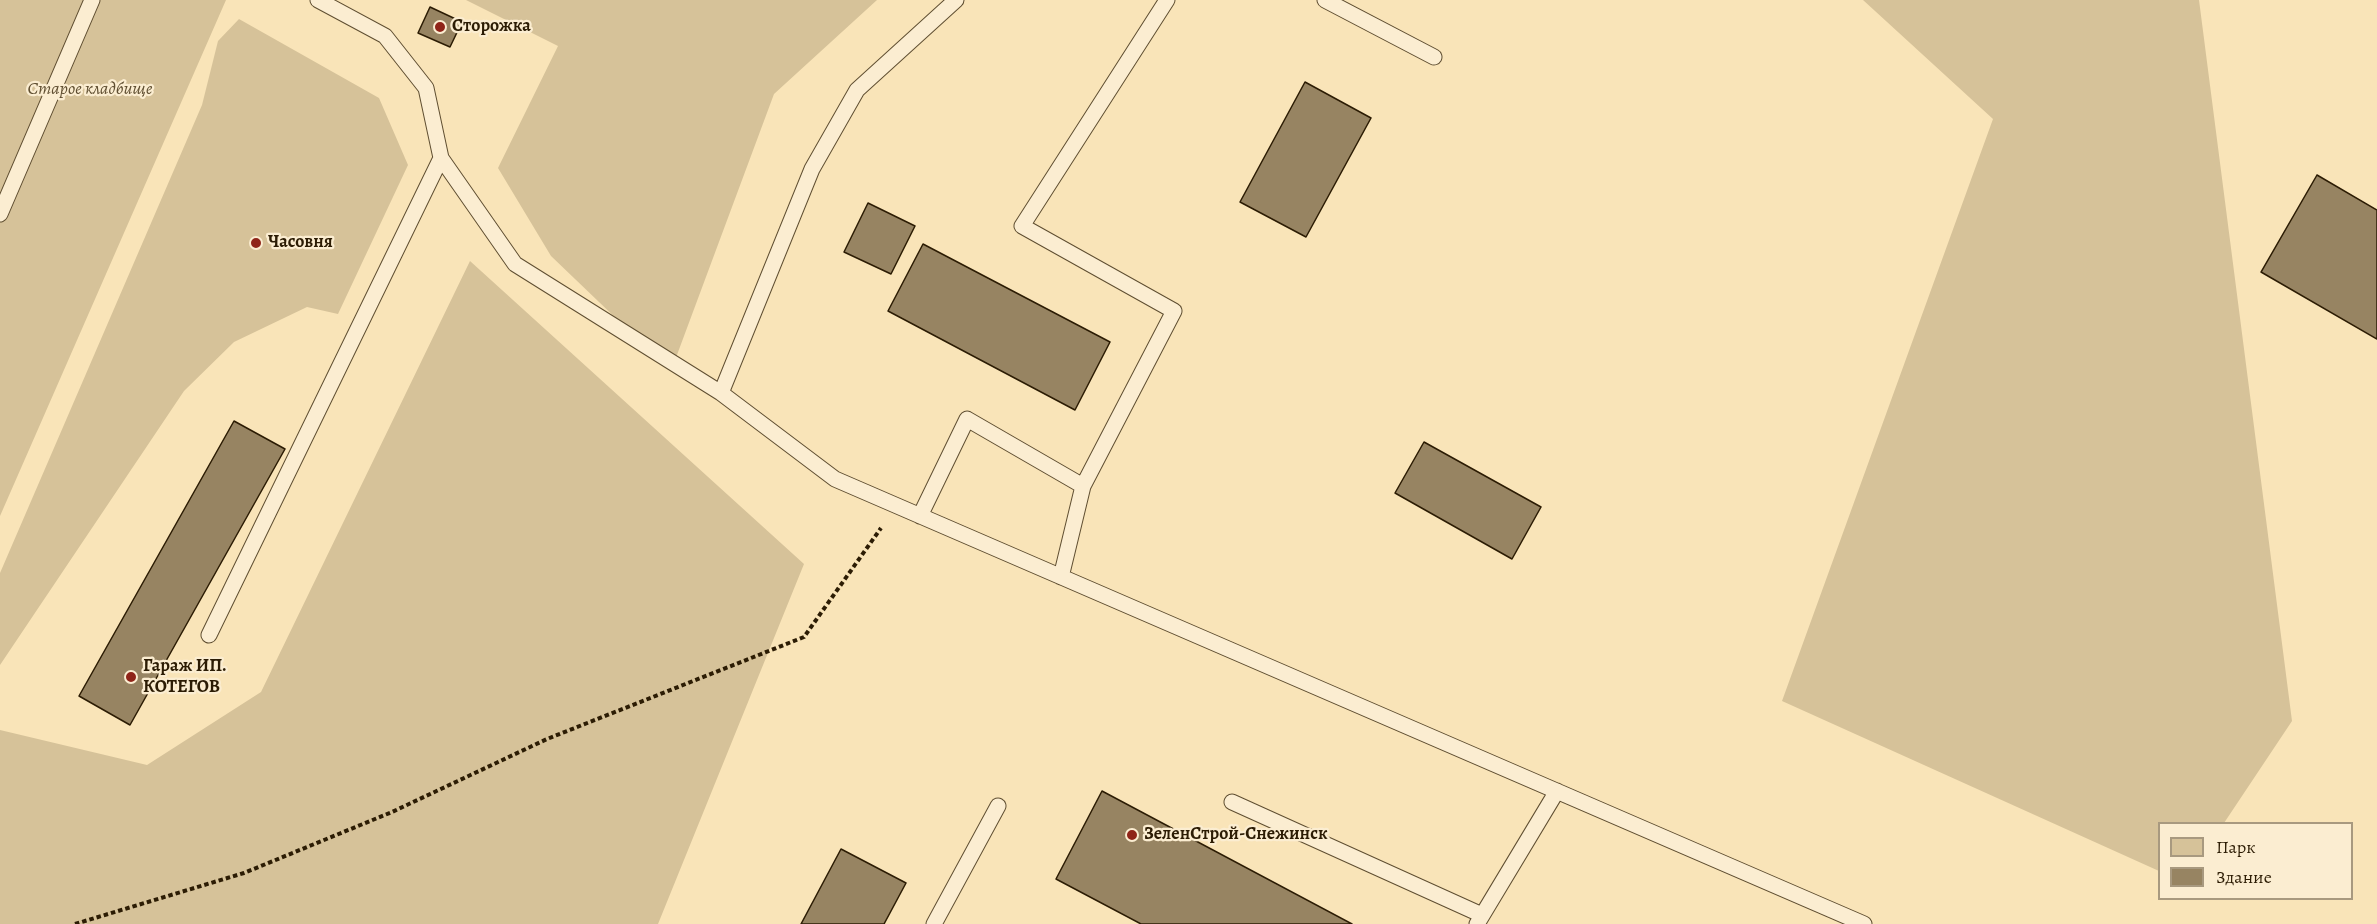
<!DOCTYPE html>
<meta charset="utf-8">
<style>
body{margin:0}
#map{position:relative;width:2377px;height:924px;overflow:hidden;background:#f9e4b8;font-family:Alegreya,serif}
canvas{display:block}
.legend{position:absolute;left:2158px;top:822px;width:195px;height:78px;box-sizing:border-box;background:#fbedd1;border:2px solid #a8997f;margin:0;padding:8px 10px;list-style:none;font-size:18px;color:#2c1c04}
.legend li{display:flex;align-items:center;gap:12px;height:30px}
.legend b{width:30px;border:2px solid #a8997f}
</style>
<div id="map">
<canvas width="2377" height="924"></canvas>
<ul class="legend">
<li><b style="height:16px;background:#d6c299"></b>Парк</li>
<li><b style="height:16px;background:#978462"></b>Здание</li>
</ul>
</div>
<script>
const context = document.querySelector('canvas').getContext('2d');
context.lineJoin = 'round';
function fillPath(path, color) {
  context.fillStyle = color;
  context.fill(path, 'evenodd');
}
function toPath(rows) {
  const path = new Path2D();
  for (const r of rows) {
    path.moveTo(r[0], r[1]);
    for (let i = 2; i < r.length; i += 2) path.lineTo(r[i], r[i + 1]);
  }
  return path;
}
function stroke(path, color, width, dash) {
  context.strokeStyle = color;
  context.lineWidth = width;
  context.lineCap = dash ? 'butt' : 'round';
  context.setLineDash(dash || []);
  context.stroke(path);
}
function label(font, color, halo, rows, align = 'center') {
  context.font = font + ' Alegreya,serif';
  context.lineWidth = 4.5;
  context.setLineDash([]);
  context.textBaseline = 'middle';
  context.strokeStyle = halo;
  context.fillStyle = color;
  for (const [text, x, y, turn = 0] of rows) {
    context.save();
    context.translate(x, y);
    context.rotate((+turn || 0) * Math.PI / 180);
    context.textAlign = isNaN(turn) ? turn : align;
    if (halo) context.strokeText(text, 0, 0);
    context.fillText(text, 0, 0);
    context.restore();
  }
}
fillPath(toPath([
 [0,0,226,0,0,516],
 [466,0,877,0,774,94,671,371,551,256,498,168,558,46],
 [1863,0,2199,0,2292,721,2224,823,2160,824,2159,871,1782,701,1993,119],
 [239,19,379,98,408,165,338,314,307,307,234,342,184,391,0,665,0,573,202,105,218,41],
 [470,261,804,564,658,924,0,924,0,730,147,765,261,692]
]), '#d6c299');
const building = toPath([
 [430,7,462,22,450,47,418,33,430,7],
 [1305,82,1371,118,1306,237,1240,202,1305,82],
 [2317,175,2377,210,2377,339,2261,272,2317,175],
 [868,203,915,226,891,274,844,252,868,203],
 [923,244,1110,342,1075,410,888,311,923,244],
 [234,421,285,449,130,725,79,696,234,421],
 [1424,442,1541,507,1512,559,1395,493,1424,442],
 [1102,791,1352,924,1141,924,1056,879,1102,791],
 [841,849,906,883,884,924,801,924,841,849]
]);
fillPath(building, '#978462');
stroke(building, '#2c1c04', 1.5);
const service = toPath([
 [318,0,385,36,426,88,441,158,515,264,721,393,835,479,1864,924],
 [1325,0,1434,57],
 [0,214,92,0],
 [721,393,812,169,857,90,956,0],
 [1083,486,1174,311,1022,226,1167,0],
 [920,516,967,419,1083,486,1061,577],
 [209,635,441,158],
 [1232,802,1482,915],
 [934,924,998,806],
 [1477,924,1557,791]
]);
stroke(service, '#5f4e31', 17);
stroke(toPath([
 [75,924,244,873,392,812,547,739,804,637,881,528]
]), '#2c1c04', 4, [4.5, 3]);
stroke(service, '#fbedd1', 15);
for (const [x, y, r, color] of [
 [440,27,6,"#8f2418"],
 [256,243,6,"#8f2418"],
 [131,677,6,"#8f2418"],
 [1132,835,6,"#8f2418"]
]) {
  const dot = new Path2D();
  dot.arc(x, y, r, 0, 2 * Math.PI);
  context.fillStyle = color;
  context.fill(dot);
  stroke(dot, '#fbedd1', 2);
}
label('bold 18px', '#2c1c04', '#fbedd1', [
 ["Сторожка",452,27],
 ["Часовня",268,243],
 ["Гараж ИП.",143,667],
 ["КОТЕГОВ",143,688],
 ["ЗеленСтрой-Снежинск",1144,835]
], 'left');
label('italic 18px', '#5f4e31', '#fbedd1', [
 ["Старое кладбище",90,90]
]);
</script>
